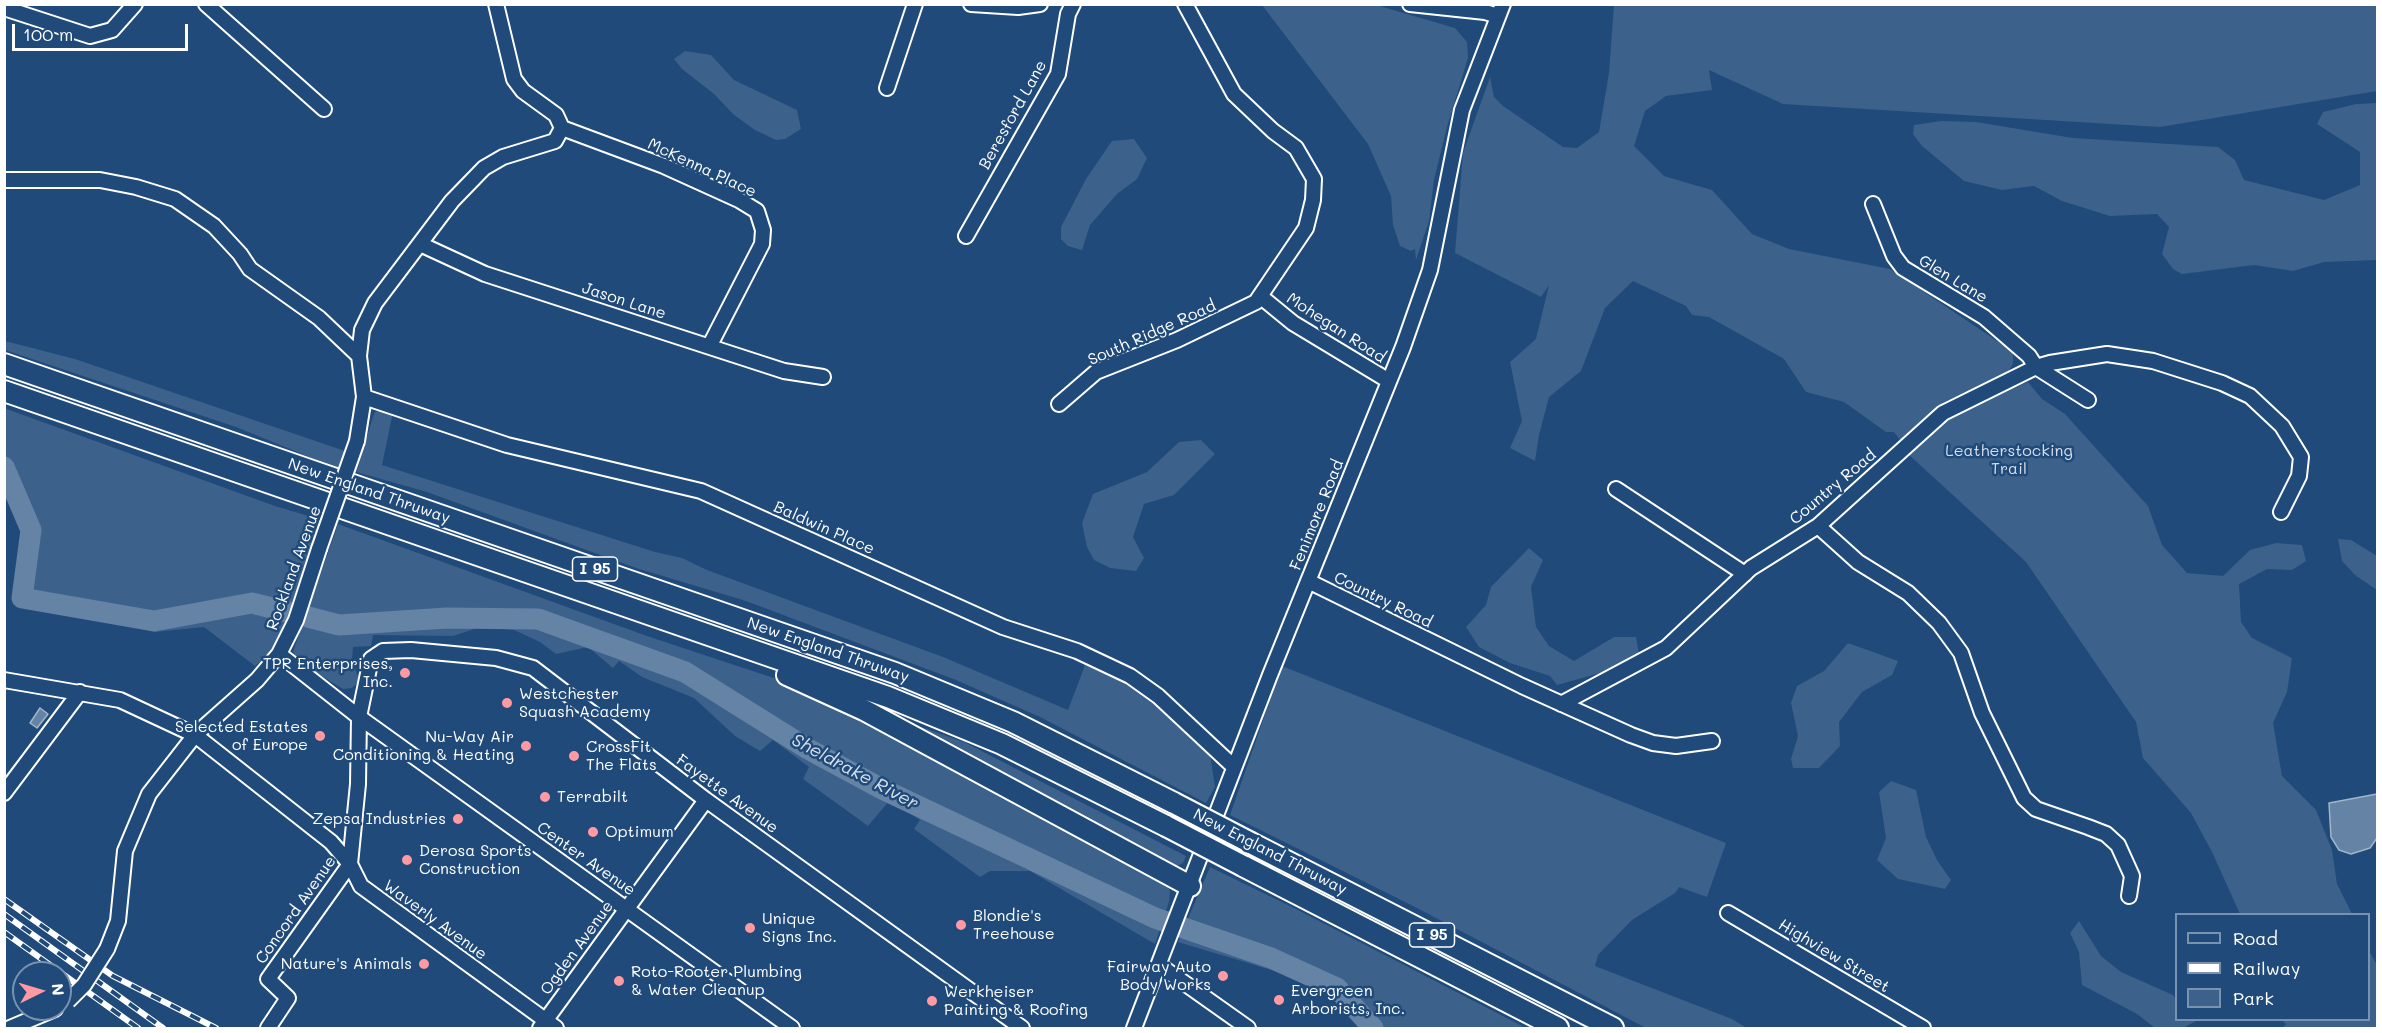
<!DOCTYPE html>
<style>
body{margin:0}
#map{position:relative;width:2382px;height:1033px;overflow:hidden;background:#1f4a7a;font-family:Mali,sans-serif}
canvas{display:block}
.frame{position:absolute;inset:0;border:6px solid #fff;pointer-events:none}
.legend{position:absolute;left:2175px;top:913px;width:195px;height:108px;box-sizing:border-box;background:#1f4a7a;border:2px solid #7992af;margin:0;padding:8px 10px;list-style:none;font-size:18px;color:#fff}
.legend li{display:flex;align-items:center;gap:12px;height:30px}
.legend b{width:30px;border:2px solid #7992af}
.north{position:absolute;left:12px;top:961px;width:60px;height:60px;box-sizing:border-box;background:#1f4a7a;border:2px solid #7992af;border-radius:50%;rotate:85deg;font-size:16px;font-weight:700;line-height:24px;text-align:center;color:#fff}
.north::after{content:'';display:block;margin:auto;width:21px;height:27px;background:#ff9aa2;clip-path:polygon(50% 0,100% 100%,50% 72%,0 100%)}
.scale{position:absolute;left:12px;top:24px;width:176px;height:27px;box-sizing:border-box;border:3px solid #fff;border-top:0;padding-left:8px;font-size:18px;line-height:21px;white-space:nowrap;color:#fff;-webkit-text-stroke:4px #1f4a7a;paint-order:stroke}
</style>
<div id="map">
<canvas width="2382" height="1033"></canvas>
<div class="frame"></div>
<ul class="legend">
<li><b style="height:8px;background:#1f4a7a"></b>Road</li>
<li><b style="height:8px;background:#fff"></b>Railway</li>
<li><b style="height:16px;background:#3c618b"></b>Park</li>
</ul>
<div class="north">N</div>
<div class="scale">100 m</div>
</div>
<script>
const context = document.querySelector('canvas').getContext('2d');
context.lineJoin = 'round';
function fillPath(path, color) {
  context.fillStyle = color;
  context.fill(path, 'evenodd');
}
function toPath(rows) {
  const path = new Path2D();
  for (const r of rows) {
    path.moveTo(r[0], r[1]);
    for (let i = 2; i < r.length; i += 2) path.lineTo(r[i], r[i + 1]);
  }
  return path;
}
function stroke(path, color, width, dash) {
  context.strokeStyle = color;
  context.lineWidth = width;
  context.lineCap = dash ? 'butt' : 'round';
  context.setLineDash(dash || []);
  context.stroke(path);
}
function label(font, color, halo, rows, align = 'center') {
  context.font = font + ' Mali,sans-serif';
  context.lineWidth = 5;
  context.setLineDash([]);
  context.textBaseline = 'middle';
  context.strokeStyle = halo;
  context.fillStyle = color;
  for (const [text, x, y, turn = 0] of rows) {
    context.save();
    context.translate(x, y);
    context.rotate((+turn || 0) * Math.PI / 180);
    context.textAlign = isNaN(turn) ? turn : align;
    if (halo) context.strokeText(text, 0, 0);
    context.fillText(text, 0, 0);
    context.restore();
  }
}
fillPath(toPath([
 [1262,5,1376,5,1455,28,1467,42,1468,58,1447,127,1434,180,1429,221,1416,260,1415,249,1411,251,1400,246,1393,225,1391,196,1368,144],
 [1614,5,2377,5,2377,91,2160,127,1783,104,1709,70,1712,90,1666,96,1645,111,1634,146,1664,176,1712,190,1752,234,1789,249,1890,269,2006,347,2013,353,2013,363,2009,371,1944,402,1900,440,1894,432,1886,432,1844,402,1806,392,1784,359,1709,317,1692,315,1686,306,1633,281,1605,308,1581,371,1549,397,1539,435,1535,461,1510,448,1522,421,1510,362,1536,339,1549,285,1541,297,1455,253,1463,153,1490,77,1494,97,1503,106,1563,147,1577,148,1599,132,1609,73],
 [685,51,711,55,734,80,797,110,801,129,785,139,776,140,755,130,734,115,714,94,682,69,674,59],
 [2377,103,2377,260,2324,262,2293,271,2254,265,2182,274,2173,269,2162,254,2169,227,2157,214,2110,216,2062,201,2034,186,2002,190,1964,181,1922,146,1913,134,1914,125,1941,121,1976,122,2073,138,2218,147,2235,160,2244,180,2324,200,2360,185,2360,152,2317,124,2323,112,2356,104],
 [1134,139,1147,158,1137,179,1117,194,1090,225,1082,250,1068,246,1061,239,1061,227,1086,179,1112,141],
 [5,341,75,359,345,451,339,469,236,427,5,350],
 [2028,382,2042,399,2065,414,2148,506,2162,545,2187,573,2223,576,2250,550,2276,543,2302,545,2306,561,2292,570,2267,569,2239,584,2241,622,2252,638,2292,658,2287,692,2273,723,2282,776,2316,810,2332,850,2337,884,2352,914,2240,914,2212,852,2191,813,2143,758,2136,722,2026,562,1908,454,1950,416],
 [4,408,275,506,322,520,275,649,255,666,204,627,155,632,14,602,23,521,18,520,5,479],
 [383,410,393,412,382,465,655,552,682,558,707,570,943,657,1068,710,1085,665,1142,690,1169,713,1210,754,1215,787,1206,803,1040,717,956,680,746,601,636,568,427,492,356,472,373,417,375,412],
 [1201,440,1215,454,1174,495,1144,504,1133,537,1144,558,1136,571,1110,568,1094,560,1087,547,1082,523,1093,494,1147,472,1179,442],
 [338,524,647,636,789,683,922,751,1166,883,1170,891,1169,902,1155,944,1030,871,990,871,980,877,914,829,920,820,890,800,868,826,803,779,809,767,773,740,760,751,735,736,694,698,642,677,619,661,613,668,588,647,556,654,540,642,514,630,480,627,453,636,373,635,371,646,353,647,352,659,358,677,357,683,352,688,343,689,299,662,293,652],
 [2338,539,2351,540,2377,556,2377,590,2355,575,2342,561],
 [1529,548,1543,560,1531,587,1536,627,1549,646,1574,661,1614,637,1636,637,1639,654,1618,668,1557,685,1550,676,1510,663,1479,647,1466,627,1486,605,1491,587],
 [1848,643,1898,661,1892,675,1862,692,1839,722,1840,746,1819,768,1793,768,1791,759,1798,736,1791,703,1797,686,1824,671],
 [1282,666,1726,843,1707,897,1679,887,1675,893,1632,920,1598,955,1595,966,1732,1019,1747,1028,1646,1028,1413,906,1230,815],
 [921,727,964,742,1186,856,1183,863,1175,867,1169,865,1002,773,919,731],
 [1891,781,1916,790,1926,837,1937,860,1951,880,1945,889,1898,879,1877,860,1886,838,1879,792],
 [1210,867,1294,908,1526,1028,1364,1028,1330,990,1288,970,1278,972,1178,942],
 [2079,921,2101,956,2121,972,2173,995,2176,999,2176,1020,2196,1021,2185,1027,2155,1028,2137,1014,2082,985,2079,952,2070,933],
 [2369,951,2377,965,2377,1028,2283,1028,2286,1024,2282,1020,2368,1020]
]), '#3c618b');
const water = toPath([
 [40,708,48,714,37,728,30,723,40,708],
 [2377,794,2377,838,2370,848,2351,854,2339,850,2331,837,2329,803,2377,794]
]);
fillPath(water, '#6583a4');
stroke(water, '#a3b5c8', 1.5);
stroke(toPath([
 [4,467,31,530,22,598,154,621,252,603,288,612],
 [308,617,339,625,447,618,538,619,685,672,808,749,882,789,1155,918,1271,958,1337,988,1373,1028]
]), '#6583a4', 21);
const minor = toPath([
 [206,4,324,109],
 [496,4,514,79,523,91,556,115,562,128],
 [971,4,1018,7,1040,4],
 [1410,4,1485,12,1498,16],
 [4,8,90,36,112,30,135,4],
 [887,88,915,4],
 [562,128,664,166,739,200,757,211,763,230,762,244,710,345],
 [4,180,100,180,136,187,175,199,214,226,240,254,250,269,319,318,359,356],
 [1873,204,1894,256,1903,268,1984,317,2029,356,2036,367,2088,400],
 [966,236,1058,74,1068,14,1073,4],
 [420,244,485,274,784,371,823,377],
 [1260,296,1293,323,1389,381],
 [364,397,507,445,701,491,1003,627,1077,651,1130,676,1158,696,1234,767],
 [1059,404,1096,372,1177,340,1256,302,1306,228,1313,200,1314,179,1296,148,1273,131,1234,94,1185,4],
 [357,441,364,397,359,356,362,330,375,303,452,201,484,168,503,157,555,141,562,128],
 [1616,489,1745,574],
 [1818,526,1858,562,1908,593,1939,623,1961,653,1982,713,2024,798,2036,809,2088,827,2106,834,2118,845,2132,876,2129,896],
 [1308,581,1522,686,1631,735,1653,743,1676,746,1712,741],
 [279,654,359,717,792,1028],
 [4,680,120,700,195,735,331,842,350,864,361,886,556,1028],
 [1561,704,1666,648,1751,568,1818,526,1943,413,2036,367,2050,363,2107,354,2153,361,2222,383,2250,396,2282,426,2301,457,2299,476,2281,512],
 [4,793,80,692],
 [1728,913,1923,1028],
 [107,949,118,921,125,851,149,794,195,735,257,680,279,654,296,620,319,549],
 [1159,965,1248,1028],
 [10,1028,55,1009],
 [268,1028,288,998,268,979,350,864,358,784,359,717,371,659,383,651,411,650,496,658,533,668,706,800,1022,1028],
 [540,1028,706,800],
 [1134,1028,1270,675,1403,347,1430,270,1462,110,1503,4]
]);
const highway = toPath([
 [4,364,895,673,1013,722,1174,803],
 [4,391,888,697,1002,744,1166,826],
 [787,675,864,710,1190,886],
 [1251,843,1613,1028],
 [1243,866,1558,1028]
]);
stroke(minor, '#fff', 18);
stroke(highway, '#fff', 24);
stroke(minor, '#1f4a7a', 14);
stroke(highway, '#1f4a7a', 20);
const rail = toPath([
 [4,899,113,976,216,1028],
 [4,914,163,1028],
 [4,932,138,1028]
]);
stroke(rail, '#fff', 6);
stroke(rail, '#1f4a7a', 4, [11]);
const minorBridge = toPath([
 [319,549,357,441],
 [68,1001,84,985,107,949]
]);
const highwayBridge = toPath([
 [1174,803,1251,843],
 [1166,826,1243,866]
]);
stroke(minorBridge, '#fff', 18, []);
stroke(highwayBridge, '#fff', 24, []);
stroke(minorBridge, '#1f4a7a', 14);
stroke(highwayBridge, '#1f4a7a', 20);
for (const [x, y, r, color] of [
 [405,673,6,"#ff9aa2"],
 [507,703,6,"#ff9aa2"],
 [320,736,6,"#ff9aa2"],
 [526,746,6,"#ff9aa2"],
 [574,756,6,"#ff9aa2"],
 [545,797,6,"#ff9aa2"],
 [458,819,6,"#ff9aa2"],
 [593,832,6,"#ff9aa2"],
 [407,860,6,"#ff9aa2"],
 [961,925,6,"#ff9aa2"],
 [750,928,6,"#ff9aa2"],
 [424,964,6,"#ff9aa2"],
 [1223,976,6,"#ff9aa2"],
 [619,981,6,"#ff9aa2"],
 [1279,1000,6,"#ff9aa2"],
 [932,1001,6,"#ff9aa2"]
]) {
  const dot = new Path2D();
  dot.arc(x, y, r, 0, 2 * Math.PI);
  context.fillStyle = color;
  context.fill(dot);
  stroke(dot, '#1f4a7a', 2);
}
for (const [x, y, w] of [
 [595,569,45],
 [1432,935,45]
]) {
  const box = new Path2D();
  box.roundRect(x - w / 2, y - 12, w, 24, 4.5);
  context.fillStyle = '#1f4a7a';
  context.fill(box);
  stroke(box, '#fff', 1.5);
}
label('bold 15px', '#fff', null, [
 ["I 95",595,569],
 ["I 95",1432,935]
]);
label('16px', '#fff', '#1f4a7a', [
 ["Beresford Lane",1013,115,-61],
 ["McKenna Place",702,168,25],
 ["Glen Lane",1953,279,31],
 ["Jason Lane",624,301,18],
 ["Mohegan Road",1336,328,33],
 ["South Ridge Road",1152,333,-24],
 ["Country Road",1833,487,-40],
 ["New England Thruway",369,491,19],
 ["Fenimore Road",1317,515,-68],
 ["Baldwin Place",824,528,24],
 ["Rockland Avenue",294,568,-70],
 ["Country Road",1383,600,26],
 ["New England Thruway",828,650,19],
 ["Fayette Avenue",727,794,36],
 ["New England Thruway",1270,852,27],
 ["Center Avenue",586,859,35],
 ["Concord Avenue",296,910,-55],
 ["Waverly Avenue",435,920,36],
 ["Ogden Avenue",577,948,-54],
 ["Highview Street",1834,956,31]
]);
label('16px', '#d8dfe8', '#1f4a7a', [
 ["Leatherstocking",2009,451],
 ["Trail",2009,469]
]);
label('16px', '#fff', '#1f4a7a', [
 ["TPR Enterprises,",393,664,"right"],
 ["Inc.",393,682,"right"],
 ["Westchester",519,694],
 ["Squash Academy",519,712],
 ["Selected Estates",308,727,"right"],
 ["of Europe",308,745,"right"],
 ["Nu-Way Air",514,737,"right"],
 ["Conditioning & Heating",514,755,"right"],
 ["CrossFit",586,747],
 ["The Flats",586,765],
 ["Terrabilt",557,797],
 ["Zepsa Industries",446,819,"right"],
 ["Optimum",605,832],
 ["Derosa Sports",419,851],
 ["Construction",419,869],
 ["Blondie's",973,916],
 ["Treehouse",973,934],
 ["Unique",762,919],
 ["Signs Inc.",762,937],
 ["Nature's Animals",412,964,"right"],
 ["Fairway Auto",1211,967,"right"],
 ["Body Works",1211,985,"right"],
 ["Roto-Rooter Plumbing",631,972],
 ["& Water Cleanup",631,990],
 ["Evergreen",1291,991],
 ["Arborists, Inc.",1291,1009],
 ["Werkheiser",944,992],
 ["Painting & Roofing",944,1010]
], 'left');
label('italic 18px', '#d8e0e8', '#1f4a7a', [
 ["Sheldrake River",855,772,28]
]);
</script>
